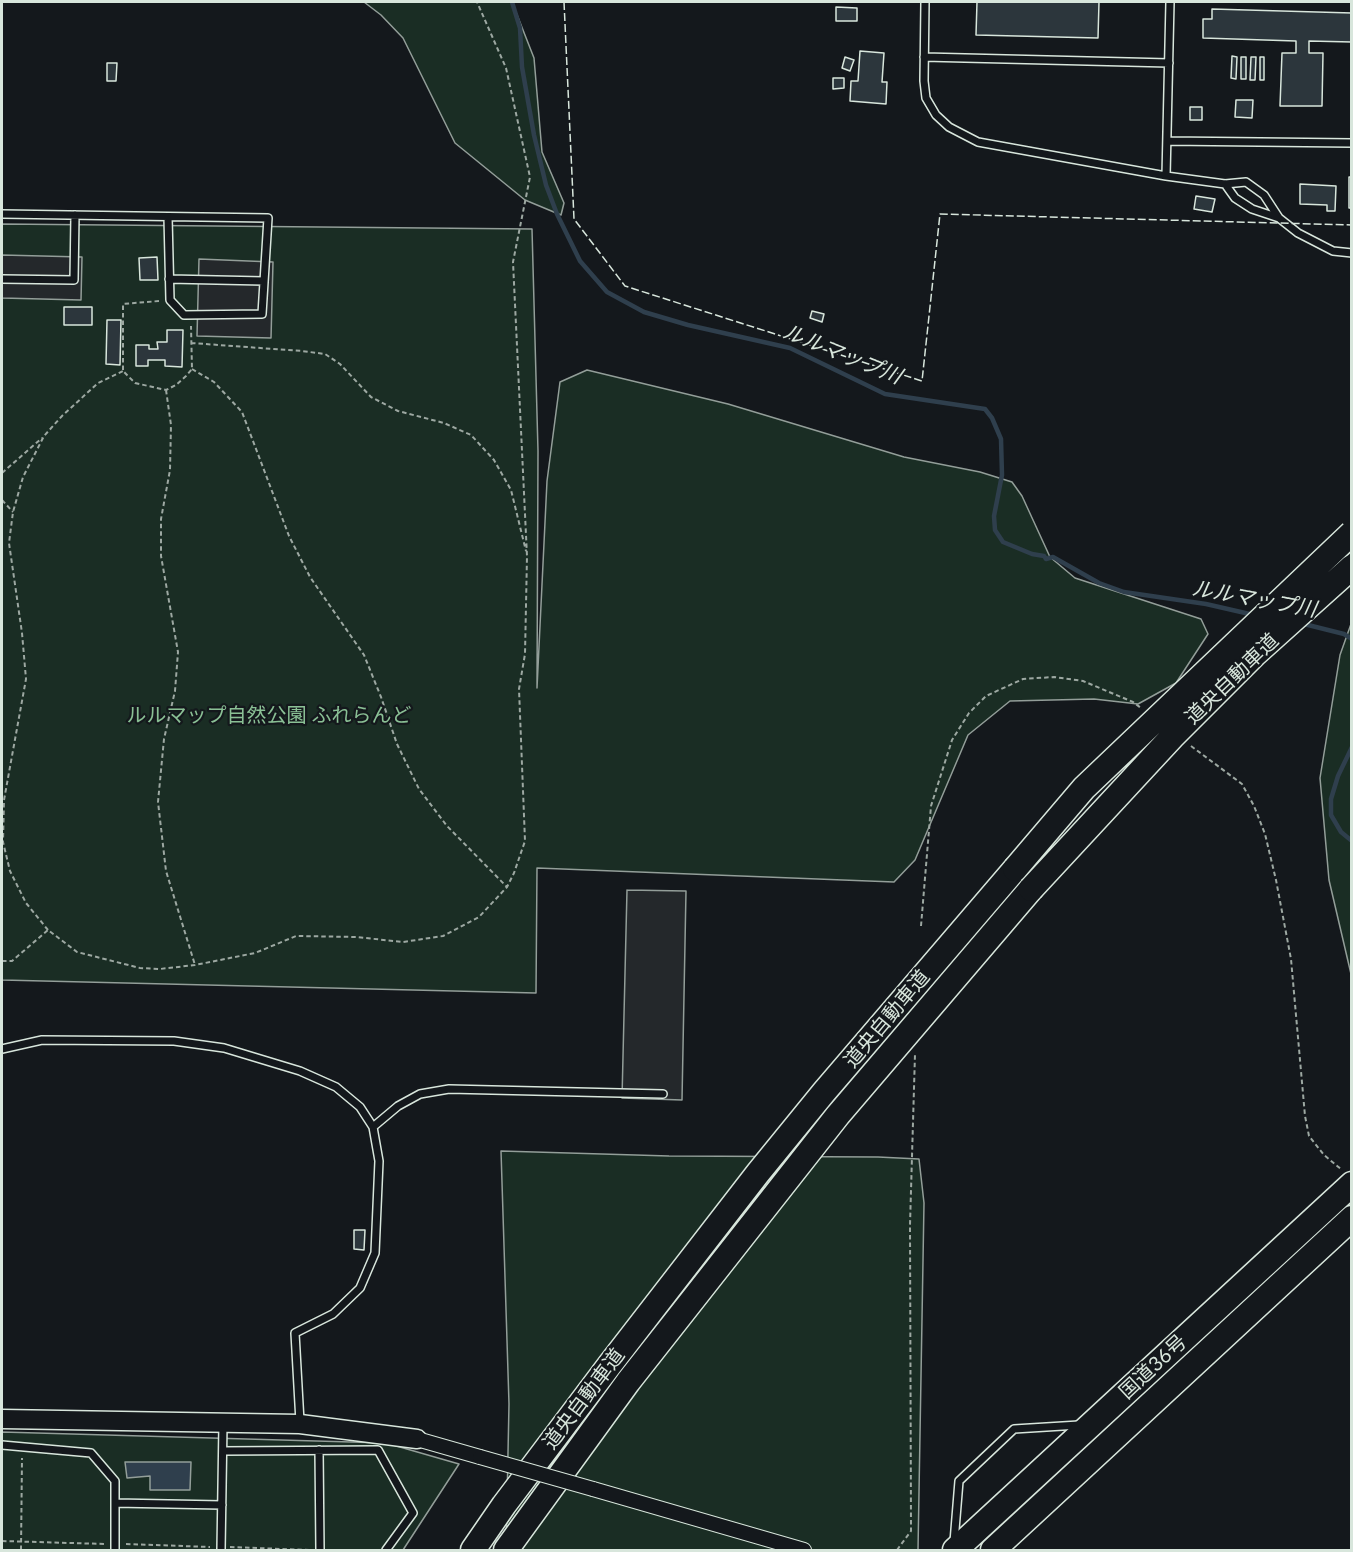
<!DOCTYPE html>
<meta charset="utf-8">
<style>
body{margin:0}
#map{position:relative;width:1353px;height:1552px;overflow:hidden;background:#14181c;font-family:Lato,sans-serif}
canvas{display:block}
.frame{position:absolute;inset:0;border:3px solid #d8e6dc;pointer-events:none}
</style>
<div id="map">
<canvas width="1353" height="1552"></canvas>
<div class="frame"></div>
</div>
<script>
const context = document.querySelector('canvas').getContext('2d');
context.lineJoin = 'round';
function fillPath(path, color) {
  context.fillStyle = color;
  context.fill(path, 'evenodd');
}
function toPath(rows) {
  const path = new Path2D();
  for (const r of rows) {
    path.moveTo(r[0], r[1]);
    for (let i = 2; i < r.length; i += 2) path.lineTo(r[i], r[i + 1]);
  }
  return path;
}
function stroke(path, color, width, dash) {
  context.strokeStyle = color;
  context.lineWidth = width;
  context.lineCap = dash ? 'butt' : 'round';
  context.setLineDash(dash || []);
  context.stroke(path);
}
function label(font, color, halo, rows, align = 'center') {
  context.font = font + ' Lato,"Noto Sans JP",sans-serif';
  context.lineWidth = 4.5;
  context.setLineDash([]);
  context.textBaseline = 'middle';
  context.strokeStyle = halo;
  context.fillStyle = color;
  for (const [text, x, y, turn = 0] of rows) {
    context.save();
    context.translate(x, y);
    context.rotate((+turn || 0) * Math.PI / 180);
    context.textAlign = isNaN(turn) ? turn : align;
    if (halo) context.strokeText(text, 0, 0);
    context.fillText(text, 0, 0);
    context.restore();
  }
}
const green = toPath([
 [364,2,512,2,534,58,542,152,564,203,561,215,525,200,455,143,403,38,381,15,364,2],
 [2,224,532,229,538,451,537,688,547,481,560,382,587,370,728,404,904,457,980,472,1012,482,1022,496,1050,557,1075,578,1201,619,1208,634,1176,683,1138,704,1094,699,1010,701,968,735,915,860,894,882,537,868,536,993,2,980,2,224],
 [1351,624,1351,974,1329,880,1320,778,1340,655,1351,624],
 [501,1151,669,1156,878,1157,919,1159,924,1203,918,1550,506,1550,509,1404,501,1151],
 [2,1432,386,1443,459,1464,403,1550,2,1550,2,1432]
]);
fillPath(green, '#1a2d24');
stroke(green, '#939e99', 1.5);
const parking = toPath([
 [2,255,82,257,81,300,2,298,2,255],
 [199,259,273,262,271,338,197,336,199,259],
 [627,890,686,891,682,1100,622,1098,627,890]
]);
fillPath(parking, '#24282b');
stroke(parking, '#939e99', 1.5);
const water = toPath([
 [125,1462,191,1462,190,1490,150,1490,150,1476,127,1478,125,1462]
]);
fillPath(water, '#2f3f4d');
stroke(water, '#939e99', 1.5);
stroke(toPath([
 [512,2,520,28,522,67,534,135,546,185,557,214,580,261,607,292,644,312,688,325,790,348,885,394,985,409,992,418,1001,439,1002,475,994,516,995,530,1003,542,1032,554,1044,556,1046,559,1053,557,1099,583,1124,592,1206,604,1254,615],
 [1300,623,1344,634,1352,639],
 [1352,747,1338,776,1331,799,1331,815,1341,832,1352,841]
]), '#2f3f4d', 4.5);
const building = toPath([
 [977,2,1099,2,1098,38,976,35,977,2],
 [836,7,857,8,857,21,836,21,836,7],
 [1212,9,1352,13,1352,42,1309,41,1309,53,1323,53,1322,106,1280,106,1282,53,1296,53,1296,41,1203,38,1203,19,1212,19,1212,9],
 [860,51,884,53,882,82,887,82,886,104,850,101,851,81,858,81,860,51],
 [1232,56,1237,57,1236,79,1231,78,1232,56],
 [845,57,854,60,850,71,842,68,845,57],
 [1241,57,1246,57,1246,79,1241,79,1241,57],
 [1251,57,1256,57,1255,80,1250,80,1251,57],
 [1260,57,1264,57,1264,80,1260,80,1260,57],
 [107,63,117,63,116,81,107,81,107,63],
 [833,78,844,78,844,88,833,89,833,78],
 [1236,100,1253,100,1252,118,1235,117,1236,100],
 [1190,107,1202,107,1202,120,1190,120,1190,107],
 [1349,177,1352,177,1352,208,1349,208,1349,177],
 [1300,184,1336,186,1335,211,1327,211,1327,205,1300,204,1300,184],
 [1196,196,1215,199,1212,212,1194,209,1196,196],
 [157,257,158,280,140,280,139,258,157,257],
 [64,307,92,307,92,325,64,325,64,307],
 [812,311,824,314,822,322,810,318,812,311],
 [107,320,121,320,120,365,106,364,107,320],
 [167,330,183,330,182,367,165,366,165,360,148,360,148,366,136,366,136,345,149,345,149,349,158,349,157,342,167,342,167,330],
 [354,1230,365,1230,364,1250,354,1249,354,1230]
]);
fillPath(building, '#2c363c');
stroke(building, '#d8e6dc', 1.5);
const lane = toPath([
 [925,2,924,81,926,98,936,115,949,127,978,142,1166,176,1225,184,1246,182,1264,195,1279,218,1298,233,1333,251,1352,253],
 [924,57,1169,63],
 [1167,141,1352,143],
 [1166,176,1170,2],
 [1225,184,1235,198,1252,209,1279,218],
 [2,214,268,218,262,314,184,315,170,300,168,217],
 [2,279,74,280,75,215],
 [169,279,264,281],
 [2,1049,42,1040,174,1041,224,1048,300,1071,336,1087,360,1107,373,1127,379,1161,375,1253,360,1288,333,1314,295,1333,300,1422],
 [373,1127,398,1106,420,1094,449,1089,663,1094],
 [2,1445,91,1453,115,1481,115,1550],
 [319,1450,320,1550],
 [223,1451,378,1450,413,1513,386,1550],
 [115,1503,222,1505],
 [954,1542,959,1481,1014,1429,1079,1425],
 [221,1550,223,1424]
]);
const street = toPath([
 [417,1439,480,1457],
 [593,1489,804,1550]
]);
const secondary = toPath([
 [2,1419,300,1424,417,1439]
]);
const highway = toPath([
 [473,1550,504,1505,611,1363,758,1173,824,1092,1015,869],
 [506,1550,628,1382,838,1115,1031,889],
 [955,1550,1352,1184],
 [993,1550,1352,1218]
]);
stroke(lane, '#d8e6dc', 10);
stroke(street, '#d8e6dc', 16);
stroke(secondary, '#d8e6dc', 21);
stroke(highway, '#d8e6dc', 27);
stroke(toPath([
 [159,301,123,304,123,371,135,383,166,390,176,385,186,376,192,369,191,326],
 [191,343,302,351,325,354,340,364,371,397,398,411,444,423,471,435,494,460,511,490,526,551],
 [192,369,214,382,242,412,289,536,310,577,364,655,381,697,397,744,419,789,447,826,507,887],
 [166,390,171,425,170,470,161,519,161,556,178,652,175,691,164,739,158,802,166,871,195,965],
 [2,473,42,438],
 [2,500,13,512],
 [1191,746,1242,784,1254,806,1265,834,1276,880,1291,959,1305,1116,1309,1136,1324,1155,1342,1170],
 [921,926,931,806,952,740,969,713,986,696,1023,679,1054,677,1083,681,1133,702,1141,708],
 [48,930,26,903,10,871,3,842,4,800,26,679,22,633,9,543,13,512,23,477,44,436,62,416,98,383,123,371],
 [2,961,12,961,48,930,77,952,140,968,160,969,195,965,255,953,296,936,356,937,403,942,443,936,479,917,507,887,514,873,525,841,519,689,525,654,527,556,513,262,530,177,506,68,477,2],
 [2,1541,105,1544],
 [126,1544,210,1547],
 [230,1547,309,1550],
 [21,1550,22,1458],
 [897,1550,911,1531,910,1225,915,1054]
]), '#9da8a2', 2, [4.5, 3]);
stroke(lane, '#14181c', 7);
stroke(street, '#14181c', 14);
stroke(secondary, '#14181c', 18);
stroke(highway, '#14181c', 24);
const streetBridge = toPath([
 [480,1457,593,1489]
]);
const highwayBridge = toPath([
 [1015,869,1084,788,1352,533],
 [1031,889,1172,737,1255,654,1352,567]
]);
stroke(streetBridge, '#d8e6dc', 16, []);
stroke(highwayBridge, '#d8e6dc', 27, []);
stroke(streetBridge, '#14181c', 14);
stroke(highwayBridge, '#14181c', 24);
stroke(toPath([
 [564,2,574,219,625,286,922,381,940,214,1352,225]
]), '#d8e6dc', 1.5, [8, 3]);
label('20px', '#d8e6dc', '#14181c', [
 ["道央自動車道",1232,679,-44],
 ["道央自動車道",887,1019,-50],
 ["国道36号",1153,1367,-43],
 ["道央自動車道",584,1399,-53]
]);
label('20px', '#8ac095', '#14181c', [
 ["ルルマップ自然公園 ふれらんど",269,716]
]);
label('italic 21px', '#d8e6dc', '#14181c', [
 ["ルルマップ川",842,354,22],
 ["ルルマップ川",1254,599,10]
]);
</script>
